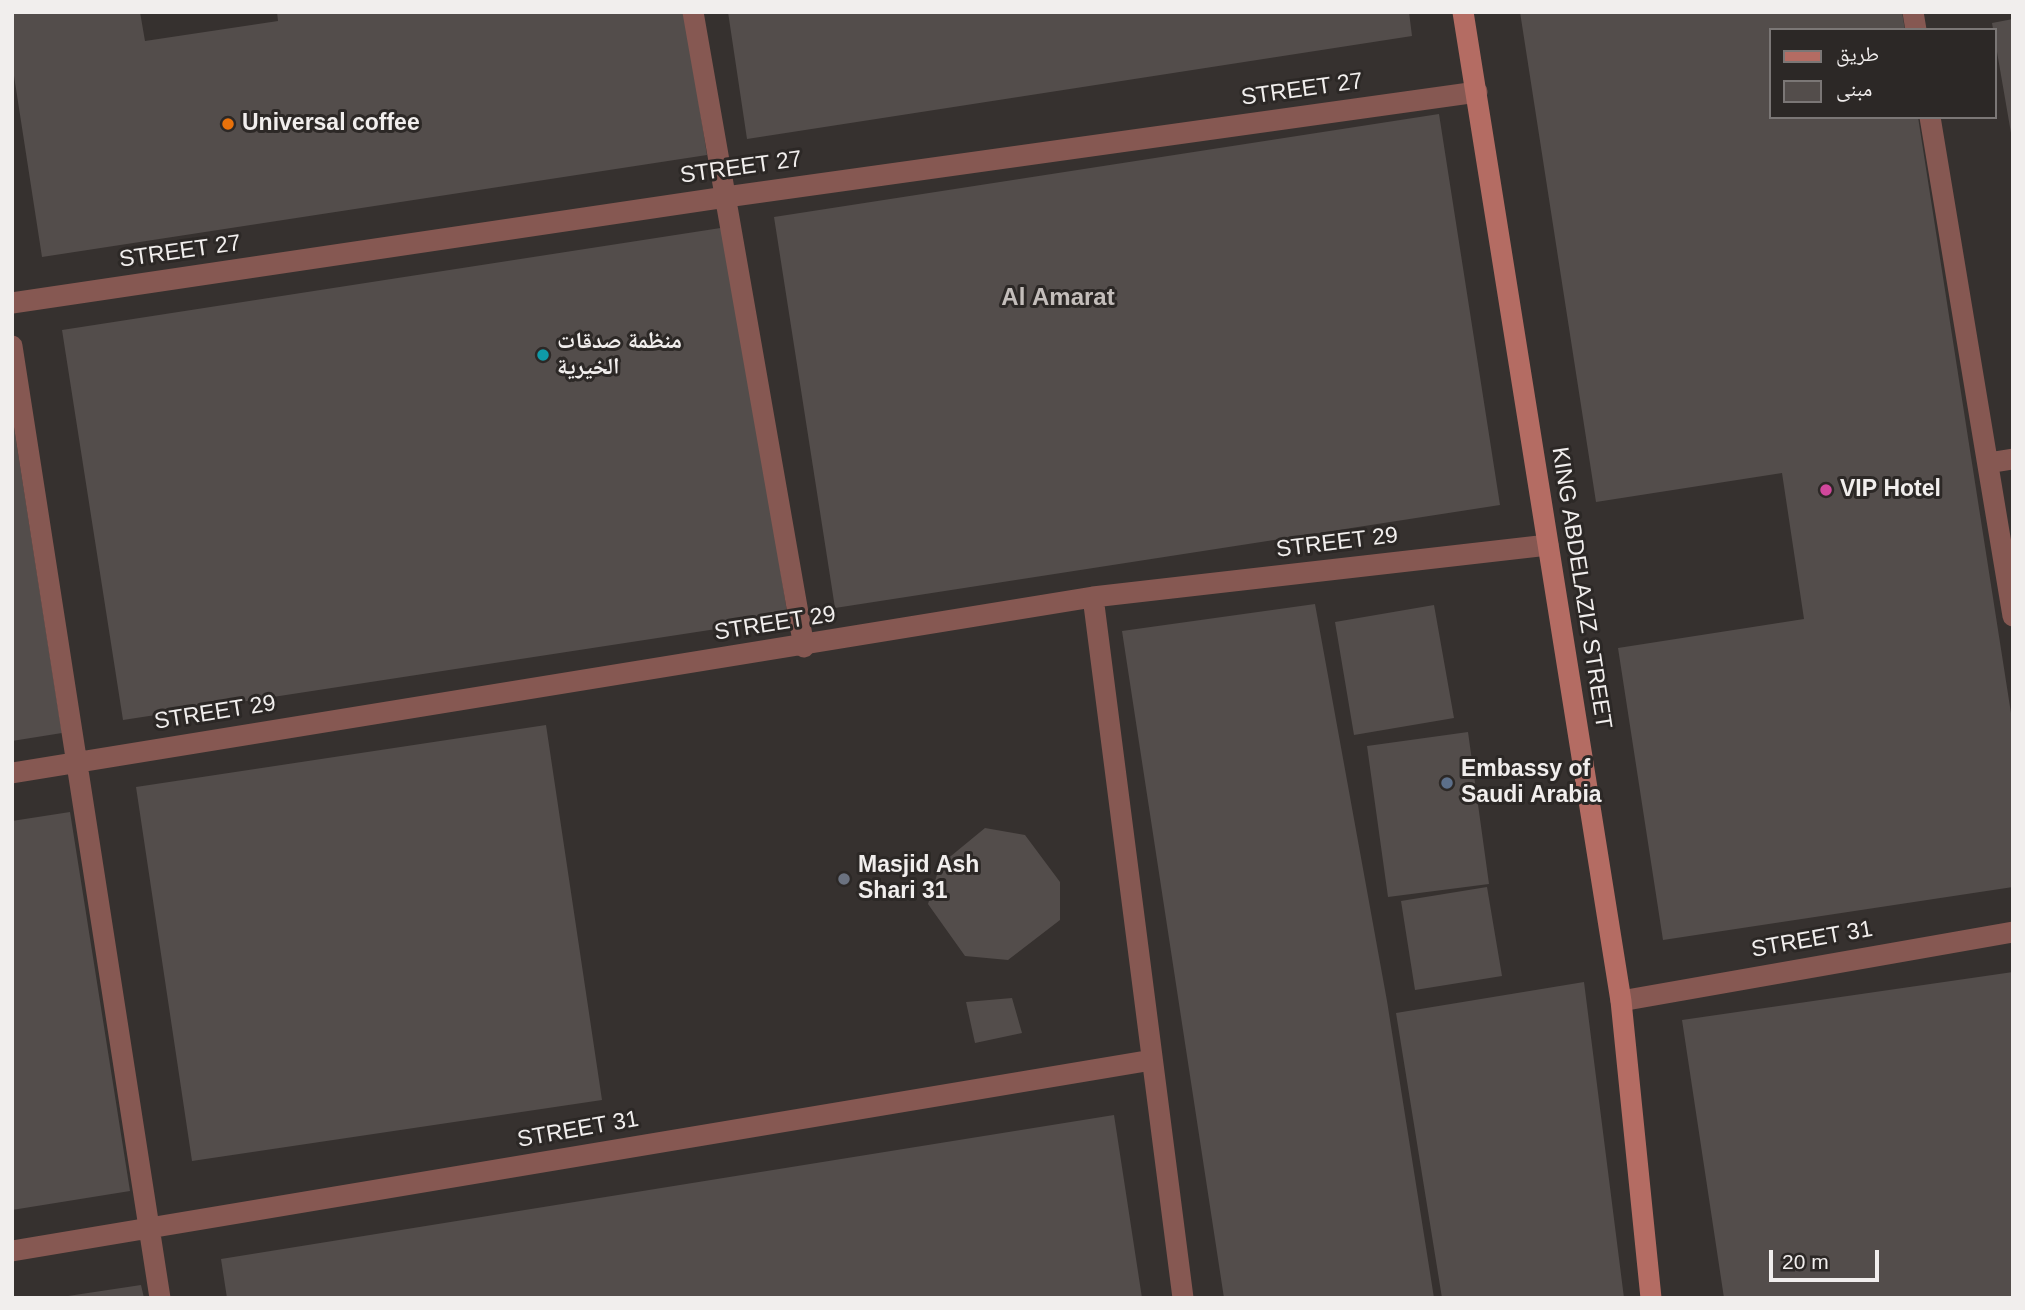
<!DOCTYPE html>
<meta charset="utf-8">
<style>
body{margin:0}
#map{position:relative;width:2025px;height:1310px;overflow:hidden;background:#36312f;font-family:Arial,"Noto Naskh Arabic",sans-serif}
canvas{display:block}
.frame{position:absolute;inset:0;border:14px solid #f1eeed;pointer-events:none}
.legend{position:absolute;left:1769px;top:28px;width:228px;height:91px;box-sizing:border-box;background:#2c2826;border:2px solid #7b7776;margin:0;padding:9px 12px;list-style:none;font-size:21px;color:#f1eeed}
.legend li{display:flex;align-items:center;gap:14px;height:35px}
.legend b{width:35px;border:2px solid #7b7776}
.scale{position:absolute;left:1769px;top:1250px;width:110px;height:32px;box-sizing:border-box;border:4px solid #f1eeed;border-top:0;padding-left:9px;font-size:21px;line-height:24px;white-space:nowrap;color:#f1eeed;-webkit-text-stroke:5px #2c2826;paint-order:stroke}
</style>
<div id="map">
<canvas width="2025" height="1310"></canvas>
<div class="frame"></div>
<ul class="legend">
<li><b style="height:9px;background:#b46c63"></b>طريق</li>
<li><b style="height:19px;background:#534d4b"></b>مبنى</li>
</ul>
<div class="scale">20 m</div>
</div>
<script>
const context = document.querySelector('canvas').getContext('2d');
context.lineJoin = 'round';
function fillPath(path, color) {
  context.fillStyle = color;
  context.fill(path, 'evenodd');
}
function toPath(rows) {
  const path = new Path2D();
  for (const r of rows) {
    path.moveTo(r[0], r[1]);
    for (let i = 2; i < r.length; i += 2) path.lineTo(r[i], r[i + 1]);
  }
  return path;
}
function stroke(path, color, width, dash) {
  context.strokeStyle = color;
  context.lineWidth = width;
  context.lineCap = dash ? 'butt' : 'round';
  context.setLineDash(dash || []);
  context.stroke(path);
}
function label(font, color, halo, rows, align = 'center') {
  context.font = font + ' Arial,"Noto Naskh Arabic",sans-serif';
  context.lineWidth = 6;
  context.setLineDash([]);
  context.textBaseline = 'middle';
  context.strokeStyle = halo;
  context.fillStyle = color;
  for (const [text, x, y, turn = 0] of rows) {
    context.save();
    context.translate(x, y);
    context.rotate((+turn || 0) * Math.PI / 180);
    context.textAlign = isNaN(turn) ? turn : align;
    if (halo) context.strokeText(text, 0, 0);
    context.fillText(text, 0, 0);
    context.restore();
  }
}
fillPath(toPath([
 [12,12,140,12,145,41,278,21,277,12,685,12,707,155,42,257,12,63],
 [728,12,1409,12,1412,36,747,139],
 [1520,12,1902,12,1905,30,1771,30,1771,117,1918,117,2013,726,2013,887,1663,940,1618,648,1804,619,1782,473,1596,502],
 [2013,19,2013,133,2011,133,1992,23],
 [1439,114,1500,505,835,608,774,217],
 [727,227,788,618,123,720,62,330],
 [14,427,62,733,12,741,12,428],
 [1315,604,1387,1001,1434,1298,1224,1298,1122,631],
 [1434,605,1454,718,1354,735,1335,622],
 [546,725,602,1100,192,1161,136,787],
 [1468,732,1489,884,1388,897,1367,746],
 [70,812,130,1191,12,1210,12,821],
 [985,828,1025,835,1060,882,1060,920,1008,960,965,956,928,904,940,865],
 [1487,887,1502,976,1415,990,1401,901],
 [2013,972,2013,1298,1724,1298,1682,1020],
 [1584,982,1624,1298,1442,1298,1396,1013],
 [1012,998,1022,1033,975,1043,966,1002],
 [1114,1115,1142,1298,227,1298,221,1259],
 [141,1285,144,1298,68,1298,68,1296]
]), '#534d4b');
stroke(toPath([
 [693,12,804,647],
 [1913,12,1916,30],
 [1930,117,2013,616],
 [12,303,726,197,1477,92],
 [12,346,160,1298],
 [1988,463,2013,459],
 [1093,597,1183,1298],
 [12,773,1093,597,1548,545],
 [1621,1001,2013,932],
 [12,1251,1152,1060]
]), '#865852', 21);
stroke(toPath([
 [1463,12,1621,1001,1651,1298]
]), '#b46c63', 21);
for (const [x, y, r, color] of [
 [228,124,7,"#e8710a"],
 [543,355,7,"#0f9aa8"],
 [1826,490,7,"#d1479c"],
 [1447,783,7,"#5c6f8a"],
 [844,879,7,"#6b7280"]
]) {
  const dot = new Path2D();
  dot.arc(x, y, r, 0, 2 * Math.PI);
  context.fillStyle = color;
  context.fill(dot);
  stroke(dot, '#2c2826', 2.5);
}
label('23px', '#f1eeed', '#2c2826', [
 ["STREET 27",1302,90,-8],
 ["STREET 27",741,168,-8],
 ["STREET 27",180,252,-8],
 ["STREET 29",1337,543,-7],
 ["KING ABDELAZIZ STREET",1581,588,81],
 ["STREET 29",775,624,-9],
 ["STREET 29",215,713,-9],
 ["STREET 31",1812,940,-10],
 ["STREET 31",578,1130,-10]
]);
label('bold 23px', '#f1eeed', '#2c2826', [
 ["Universal coffee",242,124],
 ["منظمة صدقات",557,342],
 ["الخيرية",557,368],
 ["VIP Hotel",1840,490],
 ["Embassy of",1461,770],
 ["Saudi Arabia",1461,796],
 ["Masjid Ash",858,866],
 ["Shari 31",858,892]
], 'left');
label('bold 24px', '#c4bebb', '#2c2826', [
 ["Al Amarat",1058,298]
]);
</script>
